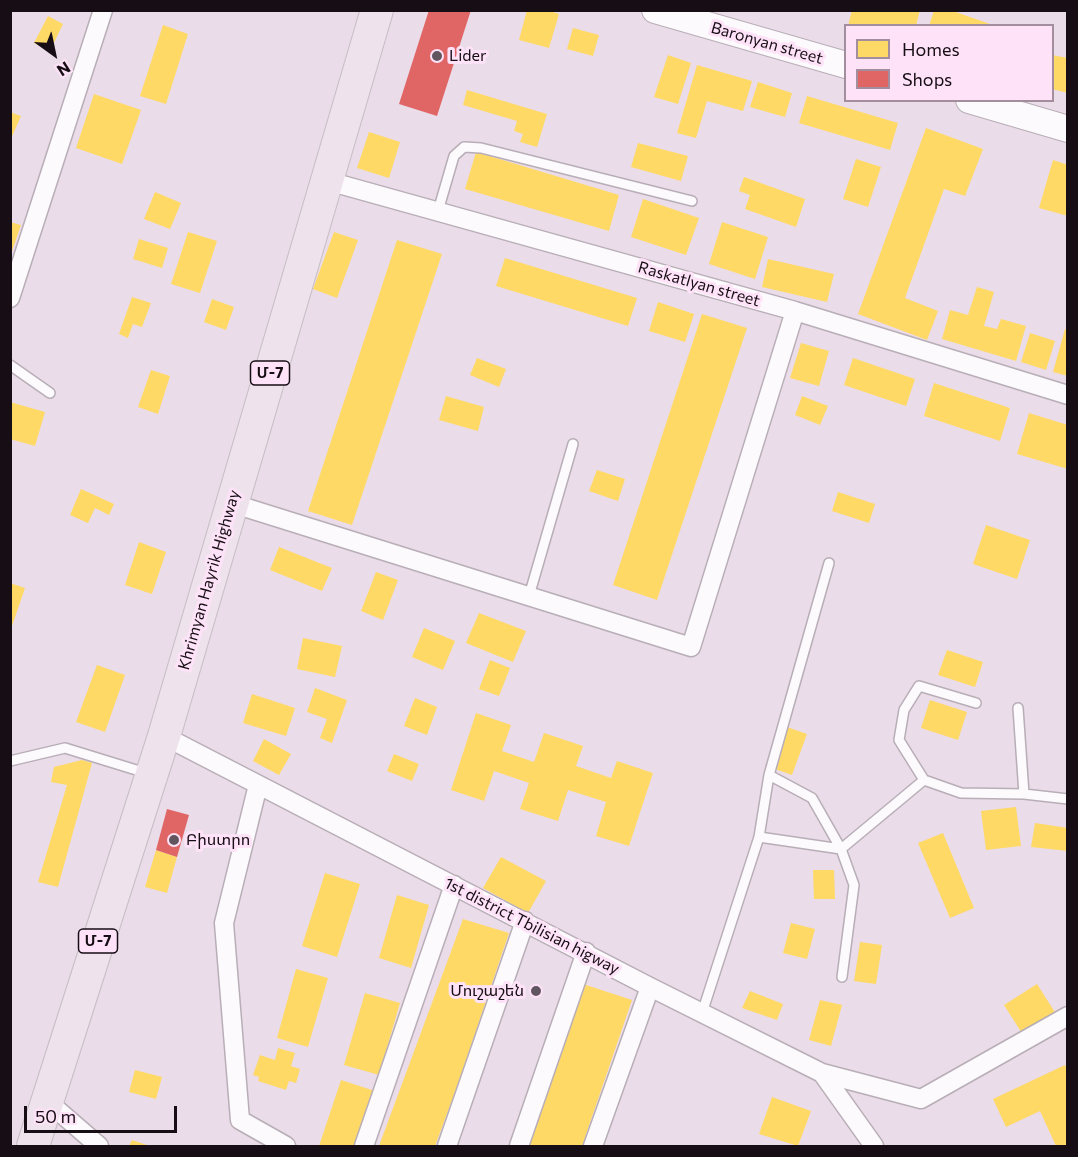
<!DOCTYPE html>
<meta charset="utf-8">
<style>
body{margin:0}
#map{position:relative;width:1078px;height:1157px;overflow:hidden;background:#eadce8;font-family:Commissioner,sans-serif}
canvas{display:block}
.frame{position:absolute;inset:0;border:12px solid #170e15;pointer-events:none}
.legend{position:absolute;left:844px;top:24px;width:210px;height:78px;box-sizing:border-box;background:#fee3f8;border:2px solid #a28e9d;margin:0;padding:8px 10px;list-style:none;font-size:18px;color:#170e15}
.legend li{display:flex;align-items:center;gap:12px;height:30px}
.legend b{width:30px;border:2px solid #a28e9d}
.north{position:absolute;left:24px;top:24px;width:60px;height:60px;-webkit-text-stroke:4px #fee3f8;paint-order:stroke;rotate:147deg;font-size:16px;font-weight:700;line-height:24px;text-align:center;color:#170e15}
.north::after{content:'';display:block;margin:auto;width:21px;height:27px;background:#170e15;clip-path:polygon(50% 0,100% 100%,50% 72%,0 100%)}
.scale{position:absolute;left:24px;top:1106px;width:153px;height:27px;box-sizing:border-box;border:3px solid #170e15;border-top:0;padding-left:8px;font-size:18px;line-height:21px;white-space:nowrap;color:#170e15;-webkit-text-stroke:4px #fee3f8;paint-order:stroke}
</style>
<div id="map">
<canvas width="1078" height="1157"></canvas>
<div class="frame"></div>
<ul class="legend">
<li><b style="height:16px;background:#ffd966"></b>Homes</li>
<li><b style="height:16px;background:#e06666"></b>Shops</li>
</ul>
<div class="north">N</div>
<div class="scale">50 m</div>
</div>
<script>
const context = document.querySelector('canvas').getContext('2d');
context.lineJoin = 'round';
function fillPath(path, color) {
  context.fillStyle = color;
  context.fill(path, 'evenodd');
}
function toPath(rows) {
  const path = new Path2D();
  for (const r of rows) {
    path.moveTo(r[0], r[1]);
    for (let i = 2; i < r.length; i += 2) path.lineTo(r[i], r[i + 1]);
  }
  return path;
}
function stroke(path, color, width, dash) {
  context.strokeStyle = color;
  context.lineWidth = width;
  context.lineCap = dash ? 'butt' : 'round';
  context.setLineDash(dash || []);
  context.stroke(path);
}
function label(font, color, halo, rows, align = 'center') {
  context.font = font + ' Commissioner,"Noto Sans Armenian",sans-serif';
  context.lineWidth = 6;
  context.setLineDash([]);
  context.textBaseline = 'middle';
  context.strokeStyle = halo;
  context.fillStyle = color;
  for (const [text, x, y, turn = 0] of rows) {
    context.save();
    context.translate(x, y);
    context.rotate((+turn || 0) * Math.PI / 180);
    context.textAlign = isNaN(turn) ? turn : align;
    if (halo) context.strokeText(text, 0, 0);
    context.fillText(text, 0, 0);
    context.restore();
  }
}
fillPath(toPath([
 [527,10,547,10,559,14,549,48,519,40],
 [852,10,920,10,916,26,848,26],
 [934,10,950,10,990,24,990,26,929,26],
 [48,16,63,24,50,51,34,43],
 [163,25,188,34,166,104,140,96],
 [573,28,599,35,593,56,567,49],
 [668,55,691,63,678,104,654,97],
 [1052,55,1068,58,1068,93,1052,89],
 [697,65,752,81,743,111,707,101,696,138,677,133],
 [758,82,792,93,785,117,750,107],
 [467,90,547,114,537,147,520,142,523,134,514,131,517,121,463,105],
 [94,94,141,110,122,164,76,148],
 [807,96,898,123,890,150,799,123],
 [10,112,21,116,10,141],
 [926,128,983,149,965,196,944,189,905,298,938,311,927,340,858,314],
 [369,132,400,142,389,178,357,168],
 [638,143,688,156,681,181,631,167],
 [476,152,619,195,609,231,465,189],
 [856,159,881,167,868,207,843,199],
 [1053,160,1068,165,1068,216,1039,208],
 [744,177,805,199,796,227,745,209,750,195,739,191],
 [155,192,181,203,170,229,144,219],
 [643,199,699,218,686,255,631,237],
 [10,222,21,225,11,254,10,254],
 [722,222,768,237,755,279,709,264],
 [188,232,217,241,200,293,171,284],
 [334,232,358,240,337,298,313,289],
 [139,239,168,248,162,268,133,259],
 [397,240,442,254,352,525,308,511],
 [505,258,637,298,628,326,496,286],
 [768,259,834,274,827,302,762,287],
 [977,287,994,292,984,326,997,329,1001,319,1026,326,1016,361,942,339,950,310,968,315],
 [132,297,151,303,142,327,133,324,128,338,119,334],
 [212,299,234,307,226,330,204,322],
 [658,302,694,314,685,342,649,331],
 [702,314,747,328,657,600,613,585],
 [1065,329,1068,330,1068,376,1053,372],
 [1030,333,1055,341,1046,370,1021,362],
 [801,343,829,351,819,386,790,378],
 [477,358,506,369,499,387,470,375],
 [853,358,915,379,906,406,844,385],
 [151,370,170,376,158,414,138,407],
 [934,383,1010,408,1000,441,924,416],
 [446,396,484,407,478,431,439,420],
 [802,396,828,406,820,425,795,415],
 [10,402,45,412,35,446,10,439],
 [1029,413,1068,425,1068,469,1017,454],
 [597,470,625,479,618,501,589,491],
 [81,489,114,504,109,515,95,508,88,523,70,515],
 [838,492,875,504,869,523,832,511],
 [986,525,1030,540,1017,579,973,564],
 [139,542,166,552,152,594,125,585],
 [279,547,332,568,322,591,270,570],
 [376,572,398,580,383,620,361,611],
 [10,583,25,588,11,629,10,629],
 [479,613,526,631,513,662,466,643],
 [424,628,455,641,443,670,412,657],
 [303,638,342,646,335,677,297,669],
 [947,650,983,662,975,687,938,675],
 [490,660,510,668,499,696,479,689],
 [97,665,125,675,105,732,76,722],
 [315,688,347,700,332,743,320,738,327,719,307,712],
 [252,694,295,708,286,736,243,723],
 [415,698,437,707,427,735,404,726],
 [930,700,967,712,958,740,921,728],
 [476,713,511,725,502,751,534,762,544,733,583,746,576,766,611,778,617,761,653,773,629,846,596,836,606,802,568,790,558,821,520,809,529,783,494,771,484,801,451,790],
 [787,727,807,734,792,775,772,768],
 [264,739,291,754,279,775,253,761],
 [394,754,419,764,412,781,387,771],
 [82,760,92,763,58,887,38,882,67,785,51,782,54,767],
 [1016,807,1021,846,986,850,981,811],
 [1035,823,1068,828,1068,851,1031,847],
 [943,833,974,908,950,918,918,843],
 [156,850,177,857,167,893,145,887],
 [501,857,546,881,528,913,483,888],
 [813,870,834,870,835,899,814,899],
 [325,873,360,884,337,957,302,946],
 [397,895,429,905,411,968,379,958],
 [463,919,509,933,457,1087,435,1146,379,1146],
 [791,923,815,929,807,959,783,953],
 [860,942,882,945,876,984,854,981],
 [296,969,328,978,308,1047,277,1038],
 [583,984,632,1000,582,1146,528,1146],
 [1037,984,1058,1017,1025,1038,1004,1005],
 [750,991,783,1004,777,1020,742,1008],
 [365,993,400,1003,379,1075,344,1065],
 [820,1000,842,1005,831,1046,809,1040],
 [278,1048,295,1053,291,1066,300,1069,296,1083,289,1081,286,1090,258,1081,259,1077,253,1075,260,1055,275,1060],
 [1065,1065,1068,1071,1068,1146,1056,1146,1040,1111,1006,1127,993,1099],
 [135,1070,162,1077,156,1099,129,1092],
 [341,1080,378,1092,360,1146,319,1146],
 [772,1097,811,1111,798,1146,759,1134],
 [132,1140,150,1146,129,1146]
]), '#ffd966');
fillPath(toPath([
 [429,10,471,10,437,116,399,104],
 [167,809,189,815,177,857,156,850]
]), '#e06666');
const service = toPath([
 [438,211,454,156,464,147,481,148,692,201],
 [10,365,50,393],
 [529,596,573,444],
 [976,703,919,686,904,710,899,740,924,780,961,793,1024,794,1068,799],
 [1018,708,1024,794],
 [10,761,65,748,146,773],
 [759,837,841,849,812,798,769,775,829,563],
 [842,977,854,885,841,849,924,780],
 [702,1013,759,837,769,775]
]);
const minor = toPath([
 [328,181,795,311,1068,395],
 [10,298,103,10],
 [231,503,691,647,795,311],
 [164,736,650,987,822,1073,874,1146],
 [258,785,224,923,240,1120,286,1146],
 [822,1073,921,1099,1068,1016],
 [47,1101,99,1146],
 [364,1146,454,885],
 [447,1146,525,921],
 [519,1146,586,952],
 [593,1146,650,987]
]);
const secondary = toPath([
 [655,10,846,65],
 [969,100,1068,129]
]);
const trunk = toPath([
 [33,1146,164,736,377,10]
]);
stroke(service, '#b8aeb7', 12);
stroke(minor, '#b8aeb7', 21);
stroke(secondary, '#b8aeb7', 28);
stroke(trunk, '#c5bec4', 34);
stroke(service, '#fcfafc', 9);
stroke(minor, '#fcfafc', 18);
stroke(secondary, '#fcfafc', 26);
stroke(trunk, '#eee2ec', 32);
for (const [x, y, r, color] of [
 [437,56,6,"#61565f"],
 [174,840,6,"#61565f"],
 [536,991,6,"#61565f"]
]) {
  const dot = new Path2D();
  dot.arc(x, y, r, 0, 2 * Math.PI);
  context.fillStyle = color;
  context.fill(dot);
  stroke(dot, '#fee3f8', 2);
}
for (const [x, y, w] of [
 [270,373,39],
 [98,941,39]
]) {
  const box = new Path2D();
  box.roundRect(x - w / 2, y - 12, w, 24, 4.5);
  context.fillStyle = '#fee3f8';
  context.fill(box);
  stroke(box, '#170e15', 1.5);
}
label('bold 15px', '#170e15', null, [
 ["Մ-7",270,373],
 ["Մ-7",98,941]
]);
label('16px', '#170e15', '#fee3f8', [
 ["Baronyan street",767,43,16],
 ["Raskatlyan street",699,284,16],
 ["Khrimyan Hayrik Highway",209,580,-74],
 ["1st district Tbilisian higway",532,926,27]
]);
label('16px', '#170e15', '#fee3f8', [
 ["Lider",449,56],
 ["Բիստրո",186,840],
 ["Մուշաշեն",524,991,"right"]
], 'left');
</script>
